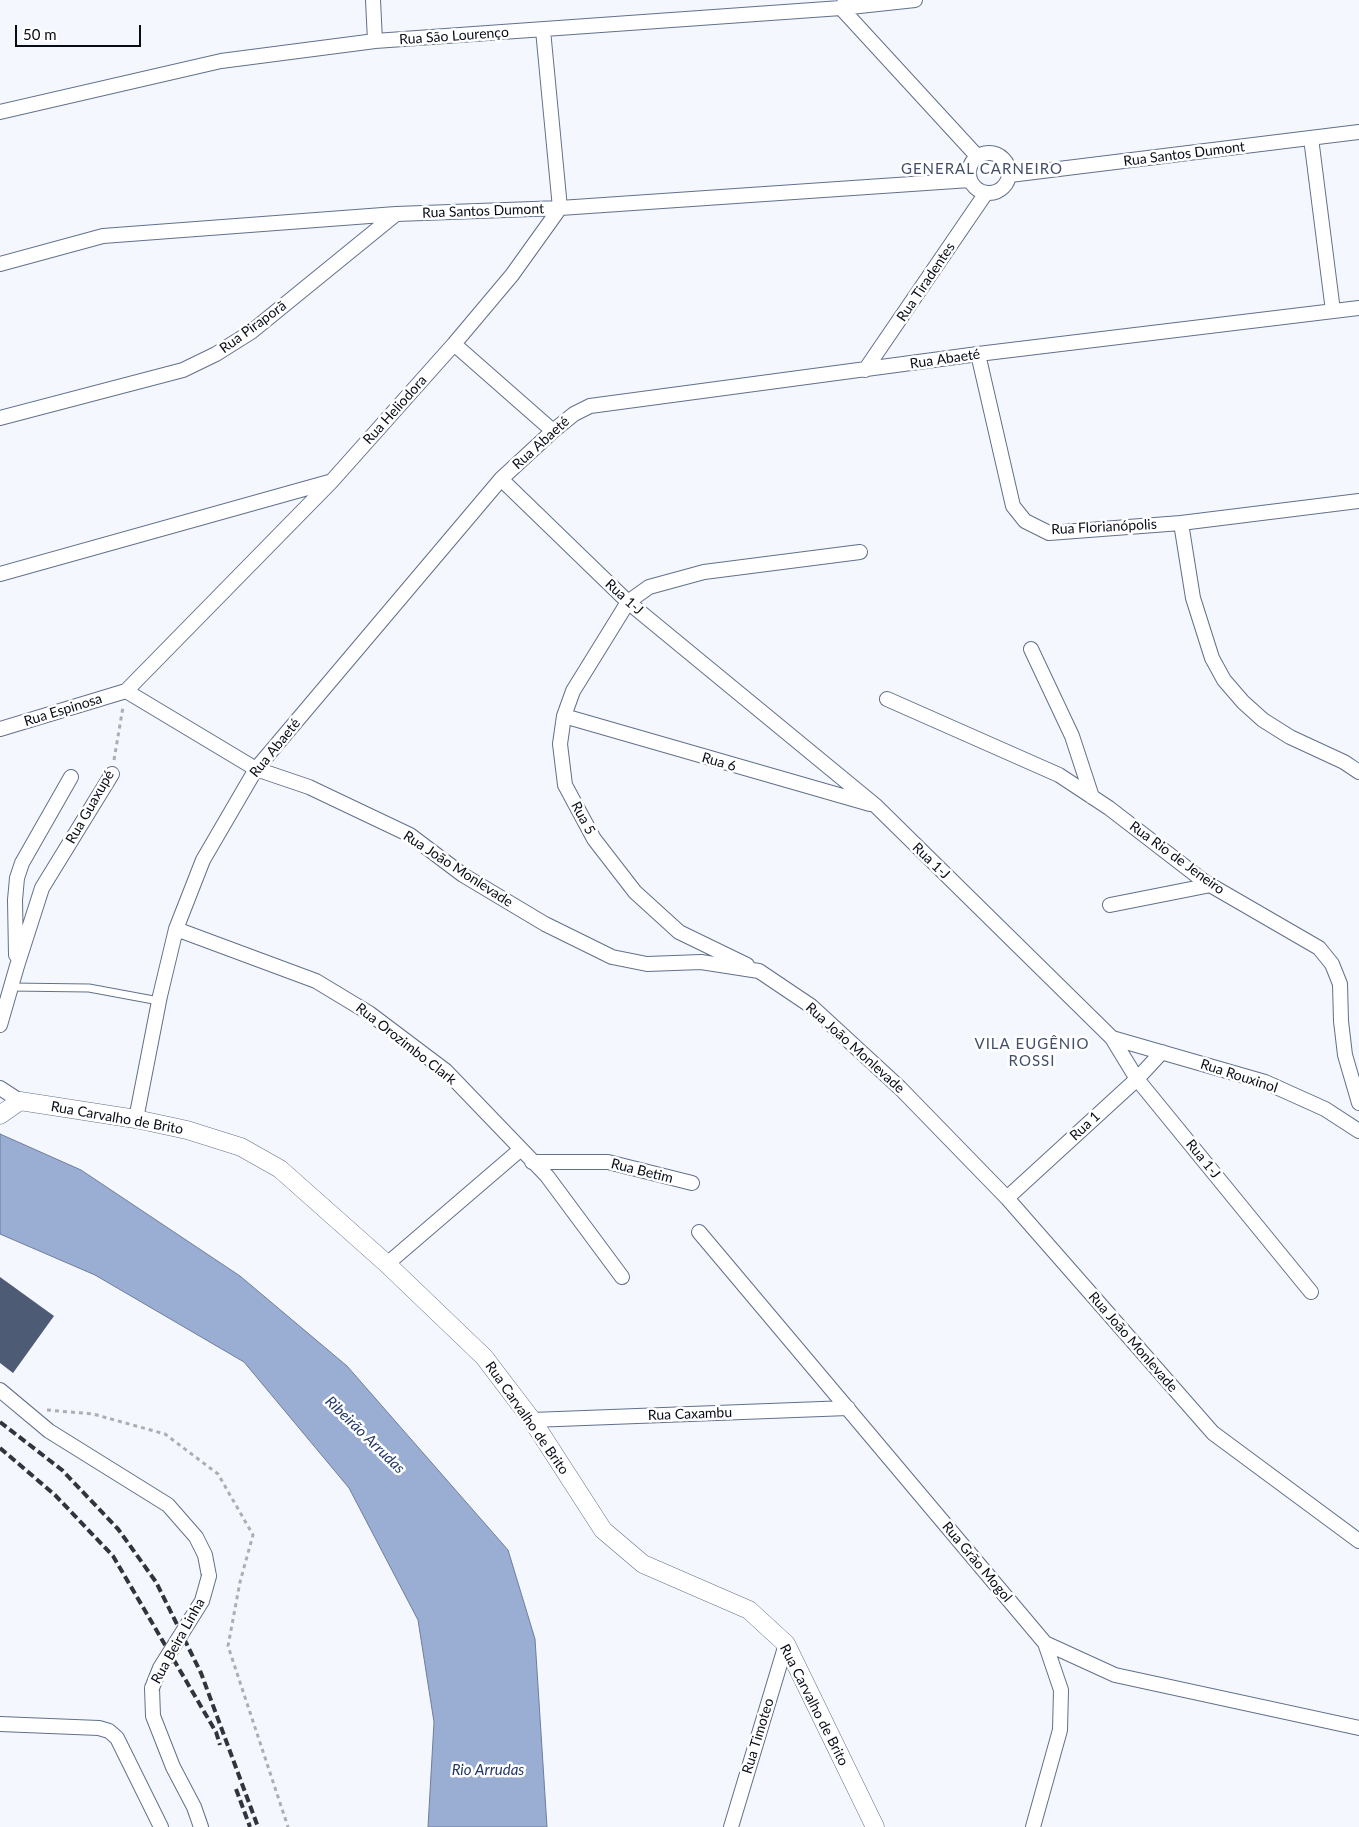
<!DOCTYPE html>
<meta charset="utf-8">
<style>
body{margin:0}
#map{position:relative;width:1359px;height:1827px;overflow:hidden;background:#f4f7fe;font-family:Lato,sans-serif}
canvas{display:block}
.scale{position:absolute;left:15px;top:25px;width:126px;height:22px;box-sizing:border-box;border:2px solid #080c16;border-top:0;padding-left:6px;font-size:15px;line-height:18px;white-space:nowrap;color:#080c16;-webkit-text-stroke:4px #fff;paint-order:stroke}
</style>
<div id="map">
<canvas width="1359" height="1827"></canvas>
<div class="scale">50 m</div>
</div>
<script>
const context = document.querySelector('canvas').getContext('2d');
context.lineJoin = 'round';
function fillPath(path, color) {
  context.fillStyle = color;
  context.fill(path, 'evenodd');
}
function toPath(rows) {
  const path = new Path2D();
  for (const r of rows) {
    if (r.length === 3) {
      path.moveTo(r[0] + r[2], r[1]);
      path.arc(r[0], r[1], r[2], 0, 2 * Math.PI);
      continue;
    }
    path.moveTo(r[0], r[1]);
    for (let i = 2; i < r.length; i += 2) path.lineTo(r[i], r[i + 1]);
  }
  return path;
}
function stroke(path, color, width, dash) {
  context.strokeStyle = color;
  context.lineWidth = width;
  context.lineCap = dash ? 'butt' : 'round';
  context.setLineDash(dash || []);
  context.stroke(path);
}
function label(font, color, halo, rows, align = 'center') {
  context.font = font + ' Lato,sans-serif';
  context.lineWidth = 5;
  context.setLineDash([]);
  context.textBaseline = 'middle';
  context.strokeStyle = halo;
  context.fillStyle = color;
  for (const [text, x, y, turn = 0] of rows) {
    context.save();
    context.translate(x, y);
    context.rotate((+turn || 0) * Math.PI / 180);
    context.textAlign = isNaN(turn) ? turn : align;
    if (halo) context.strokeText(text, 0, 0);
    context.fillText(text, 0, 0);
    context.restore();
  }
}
const water = toPath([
 [0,1134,81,1170,240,1276,347,1366,508,1550,535,1639,547,1827,428,1827,434,1722,418,1620,349,1488,244,1362,95,1275,0,1234,0,1134]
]);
fillPath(water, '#9aadd3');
stroke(water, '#6e7d9a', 1);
fillPath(toPath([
 [0,1277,54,1316,13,1373,0,1363]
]), '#4e5b75');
const service = toPath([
 [11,987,89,988,159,1001]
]);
const minor = toPath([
 [373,0,375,41],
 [845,2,841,8,977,156],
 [0,112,221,61,375,41,841,8,915,0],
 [1311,138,1333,311],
 [989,173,20],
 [1010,175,1359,132],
 [0,264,103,236,396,214,560,208,970,180],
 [454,344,553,431],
 [978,354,1013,506,1025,521,1049,533,1181,523,1359,501],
 [865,370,986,193],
 [0,418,183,370,216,354,251,332,396,214],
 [501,479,628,602,876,806,1112,1038,1137,1079,1311,1292],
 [1181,523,1193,598,1212,658,1224,680,1243,702,1263,720,1290,737,1344,762,1359,772],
 [0,574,329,482],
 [1031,649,1072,736,1092,797],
 [126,691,256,769,309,787,410,835,463,875,545,924,612,957,647,964,701,962,759,971,811,1006,900,1088,1007,1198,1213,1433,1359,1541],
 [887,699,1059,775,1109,808,1205,882,1319,948,1332,964,1340,984,1341,1021,1345,1055,1359,1103],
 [564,716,870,804],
 [0,729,126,691,331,482,454,344,512,275,560,208,543,30],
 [1110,905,1211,885],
 [176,929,316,981,369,1013,446,1071,547,1176,622,1277],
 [16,955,15,900,17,878,22,863,71,777],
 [747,965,679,932,635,892,594,839,565,785,560,744,564,716,573,691,628,602,649,587,704,572,860,552],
 [0,1025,17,966,42,888,112,774],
 [1112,1038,1265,1082,1325,1109,1359,1131],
 [0,1088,20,1101],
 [136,1119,160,996,176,929,203,860,256,769,501,479,553,431,574,414,590,406,978,354,1359,308],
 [532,1162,608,1162,692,1183],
 [1007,1198,1137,1079,1162,1052],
 [699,1232,1045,1643,1115,1675,1359,1728],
 [387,1264,521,1149],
 [0,1390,49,1431,168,1505,196,1537,205,1555,209,1576],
 [532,1420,848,1408],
 [152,1688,153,1716,173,1767,194,1807,201,1827],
 [0,1724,99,1728,109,1731,117,1738,161,1827],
 [731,1827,786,1644],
 [1033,1827,1060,1730,1061,1690,1045,1643]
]);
const tertiary = toPath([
 [0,1115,20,1101,136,1119,187,1130,241,1147,280,1169,387,1264,484,1357,532,1420,603,1530,643,1564,749,1610,786,1644,875,1827]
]);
stroke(service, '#62708b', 9);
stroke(minor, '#62708b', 16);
stroke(tertiary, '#62708b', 19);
stroke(toPath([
 [114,760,123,707],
 [47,1410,93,1414,165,1434,218,1474,253,1535,240,1582,228,1646,288,1827]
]), '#aaaeb5', 3, [4, 4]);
stroke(service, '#fff', 7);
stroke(minor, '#fff', 14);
stroke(tertiary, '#fff', 18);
stroke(toPath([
 [0,1422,62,1470,118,1529,156,1582,201,1673,258,1827],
 [0,1448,55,1495,113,1556,216,1732,220,1745],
 [236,1789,250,1827]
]), '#30343e', 4, [8, 4]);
const minorBridge = toPath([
 [152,1688,160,1668,202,1601,209,1576]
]);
stroke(minorBridge, '#62708b', 16, []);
stroke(minorBridge, '#fff', 14);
label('14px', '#080c16', '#fff', [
 ["Rua São Lourenço",454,36,-4],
 ["Rua Santos Dumont",1184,154,-7],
 ["Rua Santos Dumont",483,211,-2],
 ["Rua Tiradentes",926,282,-56],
 ["Rua Piraporã",253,327,-36],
 ["Rua Abaeté",945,359,-8],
 ["Rua Heliodora",395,410,-48],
 ["Rua Abaeté",541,443,-42],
 ["Rua Florianópolis",1104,527,-3],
 ["Rua 1-J",624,597,42],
 ["Rua Espinosa",63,710,-17],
 ["Rua Abaeté",275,748,-51],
 ["Rua 6",719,762,16],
 ["Rua Guaxupé",90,807,-60],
 ["Rua 5",583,818,62],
 ["Rua Rio de Jeneiro",1177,858,36],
 ["Rua 1-J",931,861,44],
 ["Rua João Monlevade",458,869,33],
 ["Rua Orozimbo Clark",406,1044,38],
 ["Rua João Monlevade",855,1048,42],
 ["Rua Rouxinol",1239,1076,18],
 ["Rua Carvalho de Brito",117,1118,10],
 ["Rua 1",1085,1126,-43],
 ["Rua 1-J",1203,1159,51],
 ["Rua Betim",642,1171,14],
 ["Rua João Monlevade",1133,1342,49],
 ["Rua Caxambu",690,1414,-2],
 ["Rua Carvalho de Brito",527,1418,55],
 ["Rua Grão Mogol",977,1562,50],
 ["Rua Beira Linha",178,1641,-61],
 ["Rua Carvalho de Brito",814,1705,63],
 ["Rua Timoteo",758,1736,-73]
]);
context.letterSpacing = '1px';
label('15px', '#434f69', '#fff', [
 ["GENERAL CARNEIRO",982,169],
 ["VILA EUGÊNIO",1032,1044],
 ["ROSSI",1032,1061]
]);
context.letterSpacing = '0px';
label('italic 15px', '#223768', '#fff', [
 ["Ribeirão Arrudas",365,1435,44],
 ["Rio Arrudas",488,1770]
]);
</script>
